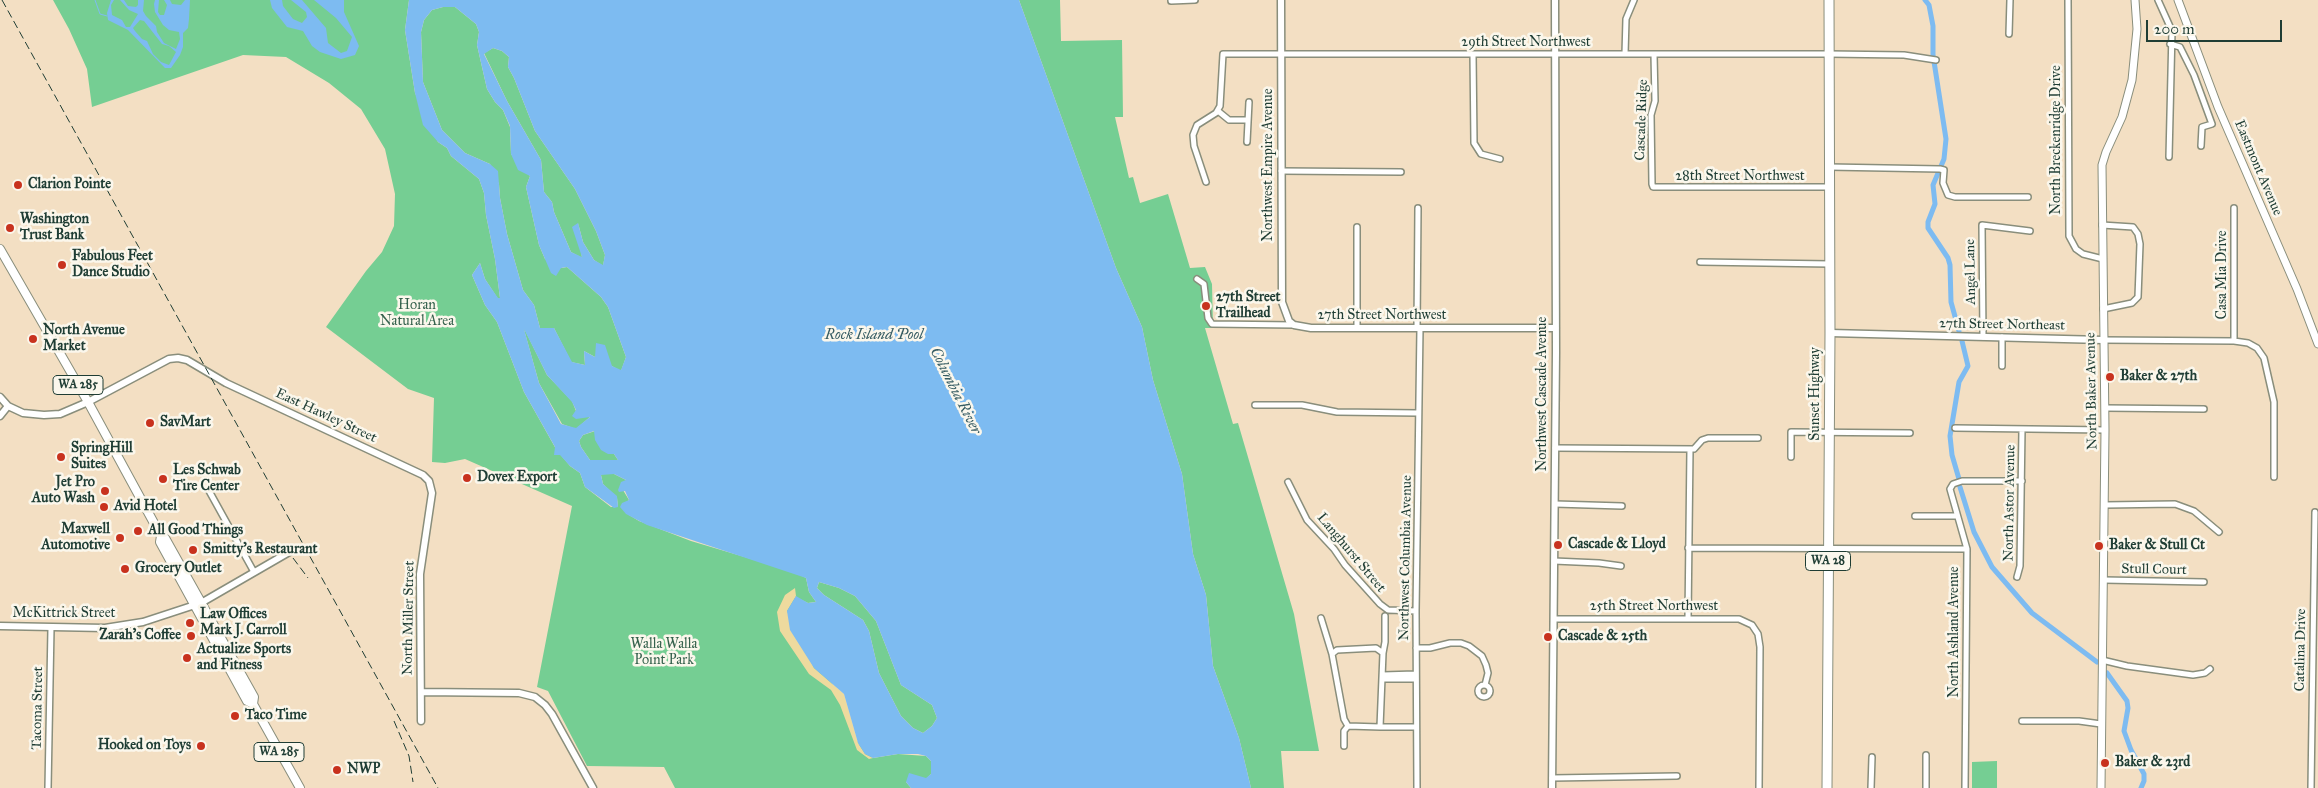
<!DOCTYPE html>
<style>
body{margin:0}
#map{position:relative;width:2318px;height:788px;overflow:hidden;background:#f3dfc3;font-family:"IM FELL Great Primer",serif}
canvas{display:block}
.scale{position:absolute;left:2146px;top:20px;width:136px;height:22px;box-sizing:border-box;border:2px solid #1f3d34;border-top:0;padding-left:6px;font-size:15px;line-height:18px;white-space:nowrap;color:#1f3d34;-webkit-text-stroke:4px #fbf7ec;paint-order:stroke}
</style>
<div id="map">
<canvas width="2318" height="788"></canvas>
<div class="scale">200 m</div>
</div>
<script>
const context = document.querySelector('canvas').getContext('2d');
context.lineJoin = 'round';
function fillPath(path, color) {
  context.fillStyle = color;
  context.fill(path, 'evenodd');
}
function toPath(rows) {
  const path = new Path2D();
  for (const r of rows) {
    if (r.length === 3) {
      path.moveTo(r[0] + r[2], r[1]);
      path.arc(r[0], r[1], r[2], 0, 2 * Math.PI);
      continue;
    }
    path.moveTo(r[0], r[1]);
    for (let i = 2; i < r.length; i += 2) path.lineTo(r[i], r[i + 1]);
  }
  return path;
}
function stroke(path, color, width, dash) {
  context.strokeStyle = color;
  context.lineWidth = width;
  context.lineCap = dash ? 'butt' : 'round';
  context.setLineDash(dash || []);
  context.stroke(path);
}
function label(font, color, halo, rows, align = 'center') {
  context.font = font + ' "IM FELL Great Primer",serif';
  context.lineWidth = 5;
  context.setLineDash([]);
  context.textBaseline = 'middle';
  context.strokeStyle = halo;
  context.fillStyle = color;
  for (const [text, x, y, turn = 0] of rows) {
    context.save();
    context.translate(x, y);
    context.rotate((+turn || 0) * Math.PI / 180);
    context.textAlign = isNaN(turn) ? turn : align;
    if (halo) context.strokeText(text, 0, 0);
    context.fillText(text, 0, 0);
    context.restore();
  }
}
fillPath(toPath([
 [53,0,409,0,405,30,415,93,438,142,447,148,451,156,479,179,484,193,486,215,495,259,500,298,498,299,485,279,480,263,472,275,485,305,497,322,524,392,556,449,570,466,580,473,585,487,611,507,618,507,617,498,603,484,601,475,604,473,614,474,626,480,623,490,629,500,627,502,629,515,639,521,691,541,795,572,806,578,809,592,816,602,808,603,795,597,858,743,873,758,898,754,926,756,931,761,931,774,927,778,906,782,911,788,675,788,664,767,587,766,548,691,537,687,572,506,465,459,445,463,432,462,434,398,408,389,326,327,366,271,382,252,394,226,395,194,385,149,361,109,329,83,286,57,243,55,92,107,87,69,69,29],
 [1019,0,1060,0,1061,41,1122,40,1123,117,1115,117,1129,178,1133,177,1140,203,1168,194,1190,268,1205,267,1212,284,1213,328,1205,328,1233,424,1238,423,1294,614,1319,751,1281,751,1284,788,1251,788,1239,738,1213,666,1206,595,1193,554,1182,474,1153,380,1142,327,1116,268],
 [443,7,455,7,476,24,479,32,477,45,487,89,495,102,503,110,510,127,511,154,530,176,526,187,539,245,545,259,562,268,567,267,601,297,608,307,626,357,621,371,584,351,585,365,571,362,554,328,540,328,534,305,523,290,507,234,500,198,499,184,490,164,465,153,442,130,423,82,421,32,424,20,432,10],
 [493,48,502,51,509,57,508,67,514,78,535,131,575,189,596,231,605,255,603,266,594,260,583,242,578,223,582,258,571,252,554,212,552,202,544,192,541,160,507,101,484,53],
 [523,326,547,375,572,401,576,411,591,416,576,429,562,424,539,383],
 [595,431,614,454,618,460,590,460,581,447,579,441,583,435],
 [819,582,839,588,855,596,876,621,901,685,932,705,937,718,932,726,923,733,913,728,901,716,879,673,869,631,863,620,824,595,817,588],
 [1997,761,1997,788,1972,788,1972,762]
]), '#75ce93');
fillPath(toPath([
 [795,588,796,596,787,611,814,668,844,694,858,743,865,754,873,758,869,759,857,750,840,705,831,690,809,674,780,631,777,612,785,595]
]), '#eeda9e');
fillPath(toPath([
 [111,0,114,0,111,5,112,15,122,20,126,27,130,27,138,14,129,10,120,0,124,0,128,6,136,7,138,5,138,0,144,0,143,11,146,16,156,26,157,32,164,43,176,49,180,39,179,32,169,30,163,25,155,12,154,4,155,0,159,0,158,12,160,15,164,15,167,5,164,0,170,0,172,4,181,5,185,0,190,0,189,19,188,28,183,33,183,47,180,55,171,68,165,68,128,30,108,20,107,13],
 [140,20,144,21,162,44,169,46,176,52,169,65,161,62,153,54,147,41,142,39,135,31,133,28],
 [270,0,282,0,283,6,293,19,302,23,307,17,306,12,291,0,302,0,326,28,328,43,341,53,347,51,352,37,336,18,314,0,344,0,344,12,359,46,355,55,341,59,320,52,312,46,303,31,287,27,272,8],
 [409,0,1019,0,1116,268,1142,327,1153,380,1182,474,1193,554,1206,595,1213,666,1239,738,1251,788,911,788,906,782,909,773,926,778,931,774,931,761,926,756,918,754,898,754,873,758,865,754,858,743,844,694,814,668,790,630,787,611,796,596,808,603,816,602,809,592,806,578,647,525,626,514,620,507,622,503,629,500,625,491,619,492,618,490,621,482,626,480,614,474,601,475,603,484,617,496,618,507,614,508,585,487,580,473,570,466,560,455,554,455,555,447,524,392,497,322,485,305,472,275,480,263,485,279,498,298,500,298,495,259,486,215,484,193,479,179,451,156,447,148,438,142,423,125,415,93,405,30],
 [443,7,455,7,476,24,479,32,477,45,487,89,495,102,503,110,510,126,511,154,518,170,530,176,526,187,539,245,551,273,556,276,561,268,567,267,601,297,608,307,626,357,621,370,612,366,605,345,596,343,595,357,584,351,585,365,572,362,554,328,540,328,534,305,523,290,507,234,500,198,498,171,490,164,465,153,442,130,423,82,421,32,424,20,432,10],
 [493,48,502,51,509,57,508,67,514,78,535,131,575,189,596,231,605,255,603,265,594,260,583,242,578,223,572,227,582,257,571,252,554,212,552,202,544,192,541,160,507,101,484,54],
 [524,329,547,375,572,402,576,410,572,416,576,419,590,417,576,428,561,424,539,383],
 [594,431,595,440,601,450,608,454,614,454,618,460,590,460,581,447,579,441,583,435],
 [819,582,839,588,855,596,876,621,901,685,932,705,937,718,932,726,923,733,913,728,901,716,879,673,869,631,863,620,824,595,817,588]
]), '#7dbbf1');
stroke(toPath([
 [95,0,100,14,107,16]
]), '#7dbbf1', 1);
stroke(toPath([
 [1925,0,1929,5,1933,26,1933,55,1946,139,1944,159,1933,185,1935,204,1928,222,1928,228,1948,258,1950,265,1951,302,1959,331],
 [1959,479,1952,455,1950,436,1959,382,1968,366,1962,341],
 [1960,487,1974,532,1992,567,2032,613,2097,662],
 [2107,673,2127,701,2128,708,2124,731,2131,750,2144,774,2144,781,2141,788]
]), '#7dbbf1', 5);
const minor = toPath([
 [2068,0,2069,236,2076,249,2083,254,2103,259],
 [2158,0,2172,31,2169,157],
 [1171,1,1195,0],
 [2009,34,2010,0],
 [2170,44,2180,47,2194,75,2212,124,2202,127,2201,146],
 [1473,54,1474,143,1481,154,1500,159],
 [1625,54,1626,19,1634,0],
 [1654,54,1655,101,1651,115,1652,184,1653,187,1829,187],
 [1218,111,1229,120,1248,120],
 [1247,142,1249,102],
 [1829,167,1940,169,1944,170,1943,183,1948,195,1955,197,2028,197],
 [1281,171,1401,172],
 [1206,182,1194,146,1193,135,1197,125,1216,113,1220,106,1223,54,1829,54,1904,55,1936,60],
 [2234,208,2234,341],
 [2102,225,2133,227,2138,234,2140,244,2138,297,2132,303,2103,309],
 [1700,262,1830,264],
 [1197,279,1204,284,1208,318,1212,324,1294,325],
 [1357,328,1357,227],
 [1417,328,1418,208],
 [1983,337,1982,225,2030,231],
 [2002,337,2002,366],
 [2103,340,2234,341,2248,343,2257,348,2264,358,2274,402,2274,477],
 [1255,405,1302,405,1337,412,1418,413],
 [2105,408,2204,409],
 [1955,428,2105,430],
 [1555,448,1694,449,1702,440,1708,438,1758,438],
 [1791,457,1791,432,1910,433],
 [1288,482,1307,520,1334,549,1345,565,1380,604,1388,610,1416,611],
 [208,489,254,572],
 [1555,504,1622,506],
 [2105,505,2175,504,2194,511,2219,532],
 [1915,516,1957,516],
 [1688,548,1967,549],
 [1554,561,1599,563,1621,566],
 [2017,577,2020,566,2022,429],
 [2104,580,2204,582],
 [1321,618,1332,654],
 [1554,619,1739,619,1752,625,1758,634,1760,647,1759,788],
 [1688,619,1690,449],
 [1416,648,1430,648,1450,643,1461,643,1469,646,1482,656,1486,665,1488,673,1485,685],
 [1383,653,1385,642,1385,616],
 [2102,660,2127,666,2193,675,2205,673,2210,669],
 [1383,675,1415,674],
 [1383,679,1415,679],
 [1484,691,6],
 [2022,721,2079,721,2101,724],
 [1380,727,1383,653,1376,648,1337,650,1332,654,1344,719,1348,726,1380,727,1416,727],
 [1344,746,1344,731,1348,726],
 [1552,778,1677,776],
 [48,788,51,628],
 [1417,788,1416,611,1420,328],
 [1871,788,1872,757],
 [1926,788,1926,755],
 [1965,788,1967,549,1950,489,1953,484,1962,481,2022,481],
 [2311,788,2315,512]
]);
const tertiary = toPath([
 [1281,0,1282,302,1289,321,1294,325,1311,328,1556,328],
 [1830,333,2103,340],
 [0,397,8,406,23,413,44,415,60,414,88,402,169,359,178,358,187,360,226,383,423,475,429,481,432,493,420,574,421,721],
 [0,416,8,406],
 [0,626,105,628,143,622,201,603,291,551],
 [421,692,519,693,535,697,545,705,552,714,593,788],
 [1552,788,1556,352,1555,0]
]);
const secondary = toPath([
 [2178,0,2218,107,2297,289,2318,344],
 [2101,788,2105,430,2102,165,2106,152,2122,117,2132,80,2137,29,2135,0]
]);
const primary = toPath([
 [0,249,88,402,161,536,165,538,254,697,253,704],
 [161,536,160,542,247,701,253,704,300,788]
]);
const trunk = toPath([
 [1827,788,1830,333,1829,0]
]);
stroke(minor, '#898e7c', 8);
stroke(tertiary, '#898e7c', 9);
stroke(secondary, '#898e7c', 9);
stroke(primary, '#898e7c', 10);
stroke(trunk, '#898e7c', 11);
stroke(minor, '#fff', 5);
stroke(tertiary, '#fff', 6);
stroke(secondary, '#fff', 7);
stroke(primary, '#fff', 8);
stroke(trunk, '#fff', 9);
stroke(toPath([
 [2,0,438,788],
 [293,558,308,578],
 [394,721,409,756,413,782]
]), '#1f3d34', 1, [8, 4]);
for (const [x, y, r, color] of [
 [18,185,5,"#c8321e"],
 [10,228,5,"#c8321e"],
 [62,265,5,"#c8321e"],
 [1206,306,5,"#c8321e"],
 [33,339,5,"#c8321e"],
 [2110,377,5,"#c8321e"],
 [150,423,5,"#c8321e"],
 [61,457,5,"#c8321e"],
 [467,478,5,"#c8321e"],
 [163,479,5,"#c8321e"],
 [105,491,5,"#c8321e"],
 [104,507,5,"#c8321e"],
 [138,531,5,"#c8321e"],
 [120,538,5,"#c8321e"],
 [1558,545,5,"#c8321e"],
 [2099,546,5,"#c8321e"],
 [193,550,5,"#c8321e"],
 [125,569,5,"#c8321e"],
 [190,623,5,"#c8321e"],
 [191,636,5,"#c8321e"],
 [1548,637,5,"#c8321e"],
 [187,658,5,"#c8321e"],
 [235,716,5,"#c8321e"],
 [201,746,5,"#c8321e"],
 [2105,763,5,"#c8321e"],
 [337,770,5,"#c8321e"]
]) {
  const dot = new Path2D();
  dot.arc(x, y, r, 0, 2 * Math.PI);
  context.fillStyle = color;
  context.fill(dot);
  stroke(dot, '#fbf7ec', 2);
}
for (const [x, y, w] of [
 [78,385,50],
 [1828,561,45],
 [279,752,50]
]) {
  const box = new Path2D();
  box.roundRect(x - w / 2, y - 9.5, w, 19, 4);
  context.fillStyle = '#fbf7ec';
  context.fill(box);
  stroke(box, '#1f3d34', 1);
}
label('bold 12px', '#1f3d34', null, [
 ["WA 285",78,385],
 ["WA 28",1828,561],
 ["WA 285",279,752]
]);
label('14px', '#1f3d34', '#fbf7ec', [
 ["29th Street Northwest",1526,43],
 ["Cascade Ridge",1642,120,-88],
 ["North Breckenridge Drive",2057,140,-90],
 ["Northwest Empire Avenue",1269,165,-90],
 ["Eastmont Avenue",2258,168,67],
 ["28th Street Northwest",1740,177],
 ["Angel Lane",1971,272,-91],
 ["Casa Mia Drive",2223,275,-90],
 ["27th Street Northwest",1382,316],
 ["27th Street Northeast",2002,325,1],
 ["North Baker Avenue",2092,391,-91],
 ["Northwest Cascade Avenue",1543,394,-90],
 ["Sunset Highway",1816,394,-90],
 ["East Hawley Street",326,416,25],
 ["North Astor Avenue",2010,503,-89],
 ["Langhurst Street",1351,553,50],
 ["Northwest Columbia Avenue",1406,558,-89],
 ["Stull Court",2154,570,1],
 ["25th Street Northwest",1654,607],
 ["McKittrick Street",64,614],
 ["North Miller Street",409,618,-89],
 ["North Ashland Avenue",1955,632,-90],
 ["Catalina Drive",2301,650,-89],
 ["Tacoma Street",38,708,-89]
]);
label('bold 14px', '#1f3d34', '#fbf7ec', [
 ["Clarion Pointe",28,185],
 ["Washington",20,220],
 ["Trust Bank",20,236],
 ["Fabulous Feet",72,257],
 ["Dance Studio",72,273],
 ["27th Street",1216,298],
 ["Trailhead",1216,314],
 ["North Avenue",43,331],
 ["Market",43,347],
 ["Baker & 27th",2120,377],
 ["SavMart",160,423],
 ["SpringHill",71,449],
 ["Suites",71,465],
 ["Les Schwab",173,471],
 ["Tire Center",173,487],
 ["Dovex Export",477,478],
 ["Jet Pro",95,483,"right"],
 ["Auto Wash",95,499,"right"],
 ["Avid Hotel",114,507],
 ["Maxwell",110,530,"right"],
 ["Automotive",110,546,"right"],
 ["All Good Things",148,531],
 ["Cascade & Lloyd",1568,545],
 ["Baker & Stull Ct",2109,546],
 ["Smitty's Restaurant",203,550],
 ["Grocery Outlet",135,569],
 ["Law Offices",200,615],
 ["Mark J. Carroll",200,631],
 ["Zarah's Coffee",181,636,"right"],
 ["Cascade & 25th",1558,637],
 ["Actualize Sports",197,650],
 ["and Fitness",197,666],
 ["Taco Time",245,716],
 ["Hooked on Toys",191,746,"right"],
 ["Baker & 23rd",2115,763],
 ["NWP",347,770]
], 'left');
label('14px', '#34614c', '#fbf7ec', [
 ["Horan",417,306],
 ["Natural Area",417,322],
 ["Walla Walla",664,645],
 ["Point Park",664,661]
]);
label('italic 15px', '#365c63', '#fbf7ec', [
 ["Rock Island Pool",874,335],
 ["Columbia River",955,391,63]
]);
</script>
